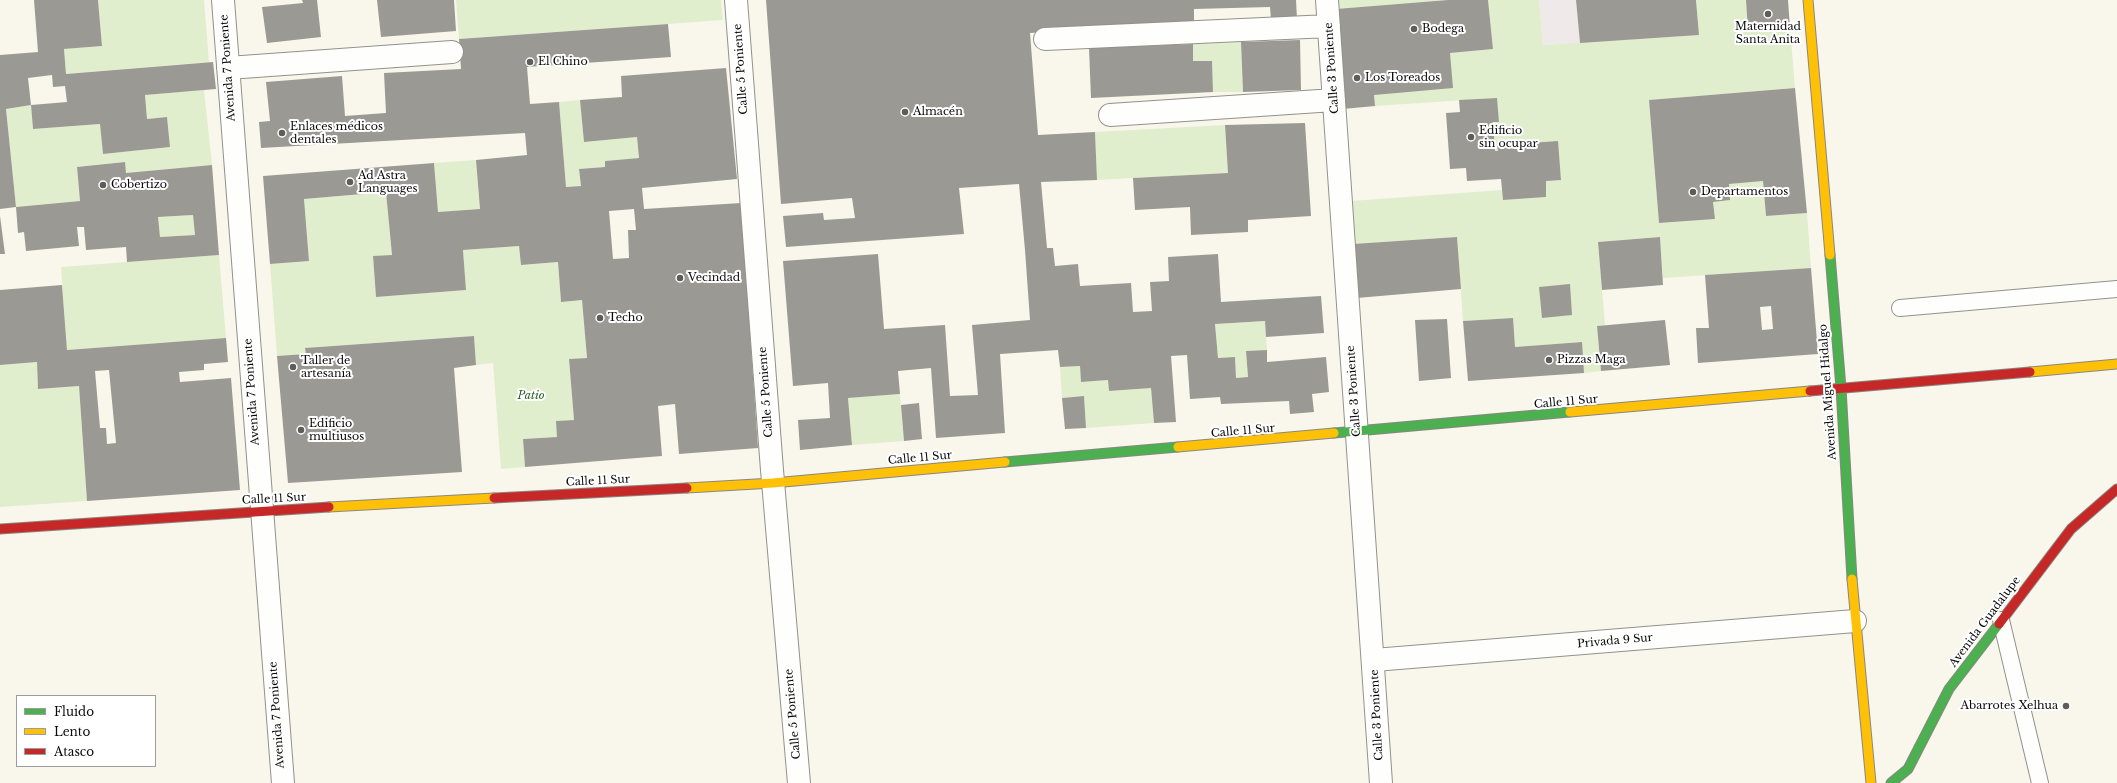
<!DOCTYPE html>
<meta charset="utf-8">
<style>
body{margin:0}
#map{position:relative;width:2117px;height:783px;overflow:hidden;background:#f9f7ec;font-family:"Libre Baskerville",serif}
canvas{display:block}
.legend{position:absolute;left:16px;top:695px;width:140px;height:72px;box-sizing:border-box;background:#fff;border:1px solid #9d9d9d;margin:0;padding:5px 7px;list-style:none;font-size:12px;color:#0a0a0a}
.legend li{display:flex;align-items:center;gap:8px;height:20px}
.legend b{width:20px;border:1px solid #9d9d9d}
</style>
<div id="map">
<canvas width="2117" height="783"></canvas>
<ul class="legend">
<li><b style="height:5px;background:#4caf50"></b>Fluido</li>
<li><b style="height:5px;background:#ffc107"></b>Lento</li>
<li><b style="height:5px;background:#c62828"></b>Atasco</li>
</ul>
</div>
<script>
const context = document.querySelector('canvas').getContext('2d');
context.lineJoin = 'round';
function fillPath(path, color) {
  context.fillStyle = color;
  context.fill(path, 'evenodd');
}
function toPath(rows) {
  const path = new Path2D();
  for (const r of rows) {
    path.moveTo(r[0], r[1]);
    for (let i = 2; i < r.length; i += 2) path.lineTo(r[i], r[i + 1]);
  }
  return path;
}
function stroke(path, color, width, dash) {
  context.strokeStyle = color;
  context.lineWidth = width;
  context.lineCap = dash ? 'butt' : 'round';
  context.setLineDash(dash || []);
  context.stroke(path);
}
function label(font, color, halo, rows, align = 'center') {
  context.font = font + ' "Libre Baskerville",serif';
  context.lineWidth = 4;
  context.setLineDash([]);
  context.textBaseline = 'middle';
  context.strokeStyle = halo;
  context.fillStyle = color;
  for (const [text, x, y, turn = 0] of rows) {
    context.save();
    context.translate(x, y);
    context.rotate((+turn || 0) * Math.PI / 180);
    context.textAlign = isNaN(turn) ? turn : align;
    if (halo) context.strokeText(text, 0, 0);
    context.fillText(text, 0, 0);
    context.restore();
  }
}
fillPath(toPath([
 [1539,0,1576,0,1580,43,1543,45]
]), '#f0e9ea');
fillPath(toPath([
 [98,0,204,0,209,62,66,74,64,49,102,46],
 [456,0,721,0,723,20,459,39],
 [1336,0,1448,0,1336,9],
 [1488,0,1539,0,1543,45,1699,35,1696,0,1746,0,1748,31,1790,28,1795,88,1649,100,1659,223,1717,219,1715,219,1713,202,1730,200,1729,184,1763,181,1766,216,1807,213,1811,268,1663,278,1660,237,1598,242,1605,325,1597,326,1601,371,1584,373,1581,342,1515,347,1512,318,1463,321,1457,237,1353,244,1351,201,1502,190,1503,200,1546,197,1546,181,1561,179,1557,141,1497,145,1498,151,1495,151,1493,122,1499,122,1496,98,1375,106,1374,95,1450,53,1493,49],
 [1241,42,1243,92,1213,92,1212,61,1193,61,1193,44],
 [204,90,212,165,126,173,124,162,77,167,80,201,16,207,6,109,31,105,33,129,100,124,103,154,170,147,167,117,147,119,145,95],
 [580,100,584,142,637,137,639,158,605,161,605,167,579,169,581,186,566,187,559,102],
 [1225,125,1228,173,1097,180,1095,132],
 [476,160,480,209,438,212,434,163],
 [386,192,392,255,373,257,376,297,466,290,463,250,519,246,521,265,558,262,561,302,582,300,587,358,569,359,574,420,557,421,557,437,523,439,525,467,501,469,493,363,476,365,474,336,306,348,306,354,277,356,270,264,309,261,304,199],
 [193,215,195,235,160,237,158,217],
 [219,255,226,338,67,350,61,267],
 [1265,321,1267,350,1246,351,1248,377,1236,378,1235,357,1218,358,1215,324],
 [37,362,38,389,79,386,87,501,0,507,0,365],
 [1080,366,1081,382,1108,380,1109,391,1151,388,1154,423,1086,428,1084,396,1062,398,1060,367],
 [900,394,904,441,852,445,848,398]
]), '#e0eecd');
fillPath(toPath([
 [34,0,98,0,102,46,64,49,66,74,213,62,216,89,145,95,147,119,167,117,170,147,103,154,100,124,33,129,31,105,67,102,65,86,53,87,52,75,28,78,31,105,6,109,16,207,0,209,0,55,38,52],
 [302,0,317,0,321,37,267,43,262,7,303,3],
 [377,0,454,0,456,31,381,37],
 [766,0,1296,0,1297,19,1271,20,1270,7,1194,9,1194,23,1030,33,1038,135,1095,132,1097,180,1041,182,1047,248,1053,248,1055,266,1078,264,1080,286,1131,283,1133,312,1152,311,1150,282,1169,281,1168,257,1218,254,1221,302,1321,296,1324,333,1266,337,1265,321,1215,324,1218,358,1235,357,1236,378,1248,377,1246,351,1267,350,1267,362,1326,357,1329,392,1312,394,1314,412,1290,414,1289,401,1221,404,1220,397,1190,399,1187,355,1171,356,1176,422,1154,423,1151,388,1109,391,1108,380,1081,382,1080,366,1060,367,1058,350,1000,354,1005,433,936,438,931,368,898,371,900,394,848,398,852,445,800,450,798,420,830,418,828,383,793,386,783,261,878,254,884,329,945,325,950,396,978,395,972,325,1030,320,1025,250,1019,184,959,188,964,234,786,247,783,216,823,213,824,220,855,218,852,198,781,204],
 [1448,0,1488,0,1493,49,1450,53,1453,88,1374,95,1375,106,1343,109,1336,9],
 [1576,0,1696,0,1699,35,1580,43],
 [1746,0,1788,0,1790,28,1748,31],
 [668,24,671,57,527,67,530,104,559,102,566,187,581,186,579,169,605,167,605,161,639,158,637,137,584,142,580,100,622,97,621,76,726,68,737,179,642,188,644,209,741,203,758,448,679,454,675,404,658,406,662,456,525,467,523,439,557,437,556,421,574,420,569,359,587,358,582,300,561,302,558,262,521,265,519,246,463,250,466,290,376,297,373,256,392,255,386,192,304,199,309,261,270,264,263,176,434,163,438,212,480,209,476,160,527,155,525,133,261,148,259,122,270,121,266,82,342,76,345,116,386,113,384,73,461,69,459,39],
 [634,209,636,230,628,230,629,258,613,259,609,211],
 [1300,40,1301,90,1243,92,1241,42],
 [1193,44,1193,61,1212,61,1213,92,1091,98,1089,48],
 [1795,88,1807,213,1766,216,1763,181,1729,184,1730,200,1713,202,1715,219,1659,223,1649,100],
 [1497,98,1499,122,1493,122,1495,151,1498,151,1497,145,1558,141,1561,180,1546,181,1546,197,1503,200,1501,179,1467,181,1466,168,1450,169,1446,113,1460,112,1459,100],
 [1305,123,1311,216,1248,220,1248,232,1191,235,1190,207,1135,210,1133,178,1228,173,1225,125],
 [125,162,126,173,212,165,219,255,127,262,126,247,86,250,84,227,77,227,79,246,26,251,24,232,18,233,16,207,80,201,77,167],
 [193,215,195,235,160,237,158,217],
 [0,216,5,254,0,254],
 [1457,237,1461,289,1357,298,1353,244],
 [1660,237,1663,285,1602,290,1598,242],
 [1811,268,1818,354,1698,363,1696,328,1709,328,1705,275],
 [1771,306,1773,329,1762,330,1760,307],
 [1570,284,1572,315,1542,318,1539,287],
 [62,285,67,350,226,338,228,362,204,364,204,370,179,372,180,382,231,378,240,490,87,501,79,386,38,389,37,362,0,365,0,290],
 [109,370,116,443,107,444,106,428,100,428,95,371],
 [1513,318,1515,347,1582,342,1584,373,1468,381,1463,321],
 [1447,319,1451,378,1419,381,1415,320],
 [1665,320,1670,365,1601,371,1597,326],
 [474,336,476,365,454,368,462,472,288,483,277,356,306,354,305,348],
 [1084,396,1086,428,1065,429,1062,398],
 [919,403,922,439,904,441,901,405]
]), '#9b9993');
const lane = toPath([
 [1900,308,2117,289],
 [2001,620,2040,783]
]);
const street = toPath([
 [223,0,283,783],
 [736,0,772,470,799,783],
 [1327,0,1381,783],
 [1045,39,1329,26],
 [228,68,452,52],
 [1110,115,1334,100],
 [1374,660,1855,621]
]);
const fast = toPath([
 [1830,255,1841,388,1852,579],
 [1334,433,1570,412],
 [1005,462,1178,447],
 [1891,783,1908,769,1949,689,1999,624]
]);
const slow = toPath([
 [1808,0,1830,255],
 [2030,372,2117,364],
 [1570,412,1810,391],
 [1178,447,1334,433],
 [687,488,773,483,1005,462],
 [329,507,494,498],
 [1852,579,1871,783]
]);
const jam = toPath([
 [1810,391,2030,372],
 [494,498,687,488],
 [0,529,329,507],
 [1999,624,2071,529,2117,489]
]);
stroke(lane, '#92918c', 18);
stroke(street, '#92918c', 24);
stroke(fast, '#888782', 11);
stroke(slow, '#888782', 11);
stroke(jam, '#888782', 11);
stroke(lane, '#fefefc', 16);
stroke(street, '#fefefc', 22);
stroke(fast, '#4caf50', 9);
stroke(slow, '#ffc107', 9);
stroke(jam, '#c62828', 9);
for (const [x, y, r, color] of [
 [1768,14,4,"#5e5d59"],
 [1414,29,4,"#5e5d59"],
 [530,62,4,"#5e5d59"],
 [1357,78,4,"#5e5d59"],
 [905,112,4,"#5e5d59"],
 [282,133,4,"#5e5d59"],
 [1471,137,4,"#5e5d59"],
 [350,182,4,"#5e5d59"],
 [103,185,4,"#5e5d59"],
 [1693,192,4,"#5e5d59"],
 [680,278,4,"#5e5d59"],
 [600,318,4,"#5e5d59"],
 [1549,360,4,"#5e5d59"],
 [293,367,4,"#5e5d59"],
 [301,430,4,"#5e5d59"],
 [2066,706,4,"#5e5d59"]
]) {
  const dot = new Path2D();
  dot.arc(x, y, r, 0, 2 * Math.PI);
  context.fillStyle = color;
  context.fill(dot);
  stroke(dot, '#fff', 1.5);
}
label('11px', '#0a0a0a', '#fff', [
 ["Maternidad",1768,27,"center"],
 ["Santa Anita",1768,40,"center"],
 ["Bodega",1422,29],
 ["El Chino",538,62],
 ["Los Toreados",1365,78],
 ["Almacén",913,112],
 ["Enlaces médicos",290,127],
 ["dentales",290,140],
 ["Edificio",1479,131],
 ["sin ocupar",1479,144],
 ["Ad Astra",358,176],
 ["Languages",358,189],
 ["Cobertizo",111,185],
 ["Departamentos",1701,192],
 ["Vecindad",688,278],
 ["Techo",608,318],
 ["Pizzas Maga",1557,360],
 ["Taller de",301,361],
 ["artesanía",301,374],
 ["Edificio",309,424],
 ["multiusos",309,437],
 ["Abarrotes Xelhua",2058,706,"right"]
], 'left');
label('11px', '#0a0a0a', '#fff', [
 ["Avenida 7 Poniente",228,68,-94],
 ["Calle 3 Poniente",1332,68,-94],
 ["Calle 5 Poniente",741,69,-94],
 ["Calle 3 Poniente",1354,391,-94],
 ["Avenida 7 Poniente",252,392,-94],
 ["Calle 5 Poniente",766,392,-94],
 ["Avenida Miguel Hidalgo",1828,392,-94],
 ["Calle 11 Sur",1566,402,-5],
 ["Calle 11 Sur",1243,431,-5],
 ["Calle 11 Sur",920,458,-5],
 ["Calle 11 Sur",598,481,-3],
 ["Calle 11 Sur",274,499,-3],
 ["Avenida Guadalupe",1985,622,-53],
 ["Privada 9 Sur",1615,641,-5],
 ["Calle 5 Poniente",793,714,-95],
 ["Avenida 7 Poniente",277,715,-94],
 ["Calle 3 Poniente",1377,715,-93]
]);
label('italic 11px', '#275e1d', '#fff', [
 ["Patio",531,396]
]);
</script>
